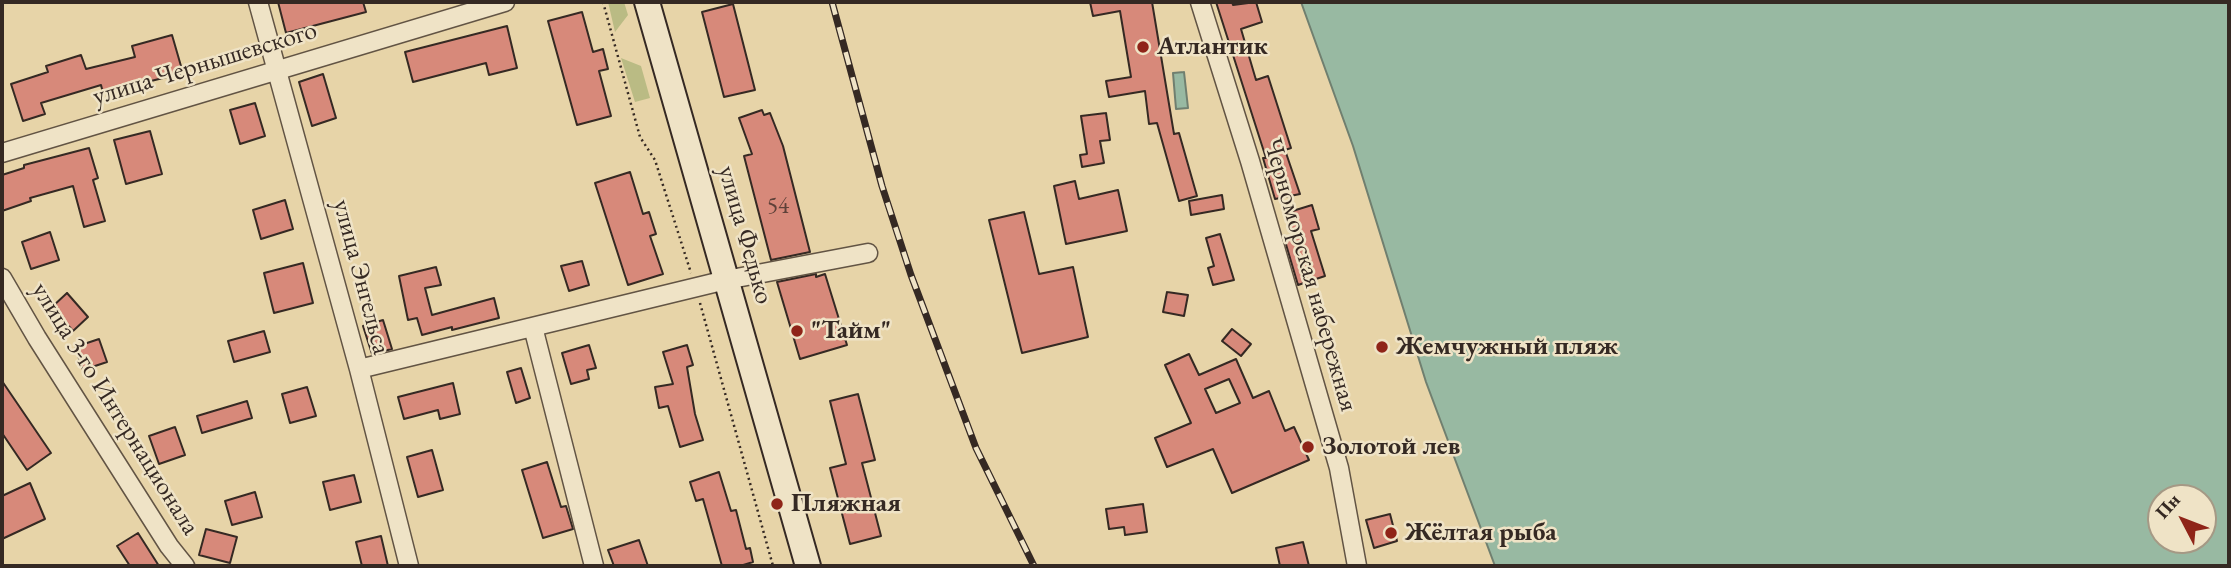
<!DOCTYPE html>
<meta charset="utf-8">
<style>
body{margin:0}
#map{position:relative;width:2231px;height:568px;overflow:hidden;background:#e7d4a8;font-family:"EB Garamond",serif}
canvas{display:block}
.frame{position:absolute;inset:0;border:4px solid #352923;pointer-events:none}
.north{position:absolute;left:2147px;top:484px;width:70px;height:70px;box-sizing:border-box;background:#efe3c6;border:2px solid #a59985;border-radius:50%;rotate:312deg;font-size:19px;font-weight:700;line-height:28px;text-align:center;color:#352923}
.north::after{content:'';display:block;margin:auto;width:24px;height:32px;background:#8f2418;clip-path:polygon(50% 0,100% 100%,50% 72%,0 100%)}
</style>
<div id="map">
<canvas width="2231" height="568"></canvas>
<div class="frame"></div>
<div class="north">Пн</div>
</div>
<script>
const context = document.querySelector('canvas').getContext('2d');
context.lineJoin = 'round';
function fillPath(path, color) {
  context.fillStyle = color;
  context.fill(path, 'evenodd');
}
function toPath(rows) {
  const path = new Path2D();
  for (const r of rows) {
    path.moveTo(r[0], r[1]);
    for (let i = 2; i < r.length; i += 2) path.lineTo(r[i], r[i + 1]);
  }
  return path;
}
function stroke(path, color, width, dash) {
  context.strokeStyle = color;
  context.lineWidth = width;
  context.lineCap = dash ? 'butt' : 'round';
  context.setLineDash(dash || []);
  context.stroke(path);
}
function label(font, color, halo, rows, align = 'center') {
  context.font = font + ' "EB Garamond",serif';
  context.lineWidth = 5;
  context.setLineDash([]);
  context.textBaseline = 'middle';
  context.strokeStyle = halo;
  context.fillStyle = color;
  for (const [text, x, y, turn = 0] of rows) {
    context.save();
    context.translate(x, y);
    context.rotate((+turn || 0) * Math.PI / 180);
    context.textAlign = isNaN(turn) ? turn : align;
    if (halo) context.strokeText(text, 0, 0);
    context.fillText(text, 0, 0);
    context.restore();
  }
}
fillPath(toPath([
 [608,2,624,2,628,15,615,32],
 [621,58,641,66,650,98,635,102]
]), '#babb84');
const water = toPath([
 [1301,2,2229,2,2229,566,1495,566,1426,382,1353,146,1301,2],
 [2161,498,2203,498,2203,540,2161,540,2161,498],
 [1184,72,1188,108,1176,109,1173,73,1184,72]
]);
fillPath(water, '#98b9a2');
stroke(water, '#707f6f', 2);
const building = toPath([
 [278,2,363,2,366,12,286,33,278,2],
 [1090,2,1152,2,1174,134,1179,133,1197,196,1179,201,1157,123,1149,124,1145,91,1109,97,1106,81,1131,77,1120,11,1093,16,1090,2],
 [1216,2,1232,2,1233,5,1256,2,1262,22,1241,29,1256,80,1268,76,1291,148,1285,150,1300,194,1275,199,1263,158,1266,158,1216,2],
 [733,4,755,90,724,97,702,12,733,4],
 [582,12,593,52,603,49,608,69,599,71,611,116,577,125,548,21,582,12],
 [507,26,517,68,489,75,486,63,413,82,405,52,507,26],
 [172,35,183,73,103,93,101,85,41,103,45,114,23,121,11,84,48,72,46,66,81,55,86,69,135,57,132,46,172,35],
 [323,74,336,118,312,126,299,82,323,74],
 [255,103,265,136,240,144,230,110,255,103],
 [762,110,764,115,770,113,783,146,810,252,771,260,744,156,752,154,739,118,762,110],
 [1106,113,1110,140,1100,141,1104,163,1082,167,1080,155,1087,154,1081,116,1106,113],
 [150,131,162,174,126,184,114,140,150,131],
 [89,148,98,178,93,180,105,221,84,227,73,186,30,198,31,201,2,211,2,175,24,168,24,165,89,148],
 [630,172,643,214,649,212,656,234,650,236,663,274,628,285,595,183,630,172],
 [1075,181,1079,199,1118,190,1127,231,1066,244,1054,186,1075,181],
 [1222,195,1224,209,1191,215,1189,201,1222,195],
 [285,200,293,229,261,239,253,210,285,200],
 [1312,205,1319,229,1311,231,1325,276,1298,285,1285,241,1294,238,1286,213,1312,205],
 [1024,212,1039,274,1073,267,1088,337,1022,353,989,220,1024,212],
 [50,232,59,260,31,269,22,242,50,232],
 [1220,234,1234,280,1213,285,1208,268,1214,266,1206,238,1220,234],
 [582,261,589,285,569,291,561,266,582,261],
 [303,263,313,303,274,313,264,273,303,263],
 [436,267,441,285,425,288,432,315,494,298,499,318,452,330,452,327,422,335,417,318,408,320,399,276,436,267],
 [816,274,816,277,825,274,847,345,800,359,777,282,816,274],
 [1167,292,1188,295,1184,316,1163,312,1167,292],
 [67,293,88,317,73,331,52,307,67,293],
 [383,320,392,349,372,354,363,326,383,320],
 [1232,329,1251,344,1241,356,1222,341,1232,329],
 [264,331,270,352,234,362,228,341,264,331],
 [99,339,107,362,83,370,75,347,99,339],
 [589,345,596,368,587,370,589,379,571,384,562,353,589,345],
 [687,345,693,365,687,367,695,414,703,440,680,447,668,406,659,408,655,387,673,384,663,352,687,345],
 [1189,354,1199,375,1236,359,1253,398,1269,391,1285,431,1294,427,1309,460,1232,493,1213,449,1167,467,1155,438,1191,423,1165,365,1189,354],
 [1229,379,1240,403,1216,413,1205,389,1229,379],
 [521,368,530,398,516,403,507,372,521,368],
 [2,381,51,453,27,470,2,433,2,381],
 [453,383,460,414,440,419,438,410,404,419,398,397,453,383],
 [307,387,316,416,290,423,282,394,307,387],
 [858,394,875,460,862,463,881,536,850,544,830,468,846,464,830,401,858,394],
 [247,401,252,418,202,433,197,416,247,401],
 [175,427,185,455,159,464,149,436,175,427],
 [432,450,443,490,418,497,407,457,432,450],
 [547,462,561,507,566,506,573,529,543,538,522,470,547,462],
 [719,472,731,511,736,510,746,549,750,548,753,562,740,566,722,566,703,499,696,501,690,482,719,472],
 [354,475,361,502,330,510,323,482,354,475],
 [30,483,45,519,2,539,2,496,30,483],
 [255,492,262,517,232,525,225,501,255,492],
 [1143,504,1147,532,1125,535,1124,527,1109,529,1106,509,1143,504],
 [1390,514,1397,541,1374,548,1366,520,1390,514],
 [206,529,237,537,230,563,199,555,206,529],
 [138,533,159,566,130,566,117,546,138,533],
 [381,536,388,566,362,566,356,542,381,536],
 [639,540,648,566,614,566,608,550,639,540],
 [1303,542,1309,566,1280,566,1276,548,1303,542]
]);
fillPath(building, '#d7897a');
stroke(building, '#352923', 2);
const minor = toPath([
 [258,2,359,369,409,566],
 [1200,2,1250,161,1339,468,1357,566],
 [2,153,505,2],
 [2,278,37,338,169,546,185,566],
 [533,327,594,566],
 [359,369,726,280,868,253]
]);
const secondary = toPath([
 [647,2,808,566]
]);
stroke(minor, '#625444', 21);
stroke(secondary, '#352923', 28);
stroke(toPath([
 [603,2,640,137,655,160,691,273],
 [700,303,773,566]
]), '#352923', 2.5, [2, 3.5]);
stroke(minor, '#efe3c6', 18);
stroke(secondary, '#efe3c6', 24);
const rail = toPath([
 [832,2,882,186,911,275,976,448,1034,566]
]);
stroke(rail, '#352923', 7);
stroke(rail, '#efe3c6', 4.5, [13]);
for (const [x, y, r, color] of [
 [1143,47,7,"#8f2418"],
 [797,331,7,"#8f2418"],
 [1382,347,7,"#8f2418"],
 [1308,447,7,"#8f2418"],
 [777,504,7,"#8f2418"],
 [1391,533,7,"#8f2418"]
]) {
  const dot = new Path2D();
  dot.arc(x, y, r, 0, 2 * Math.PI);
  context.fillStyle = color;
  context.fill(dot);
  stroke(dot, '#efe3c6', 2.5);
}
label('23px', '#5e4139', null, [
 ["54",778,207]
]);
label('bold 26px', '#352923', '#efe3c6', [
 ["Атлантик",1157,47],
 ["\"Тайм\"",811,331],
 ["Жемчужный пляж",1396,347],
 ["Золотой лев",1322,447],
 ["Пляжная",791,504],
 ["Жёлтая рыба",1405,533]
], 'left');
label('26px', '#352923', '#efe3c6', [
 ["улица Чернышевского",205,64,-17],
 ["улица Федько",745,235,74],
 ["Черноморская набережная",1310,275,74],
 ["улица Энгельса",361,277,75],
 ["улица 3-го Интернационала",115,409,58]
]);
</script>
